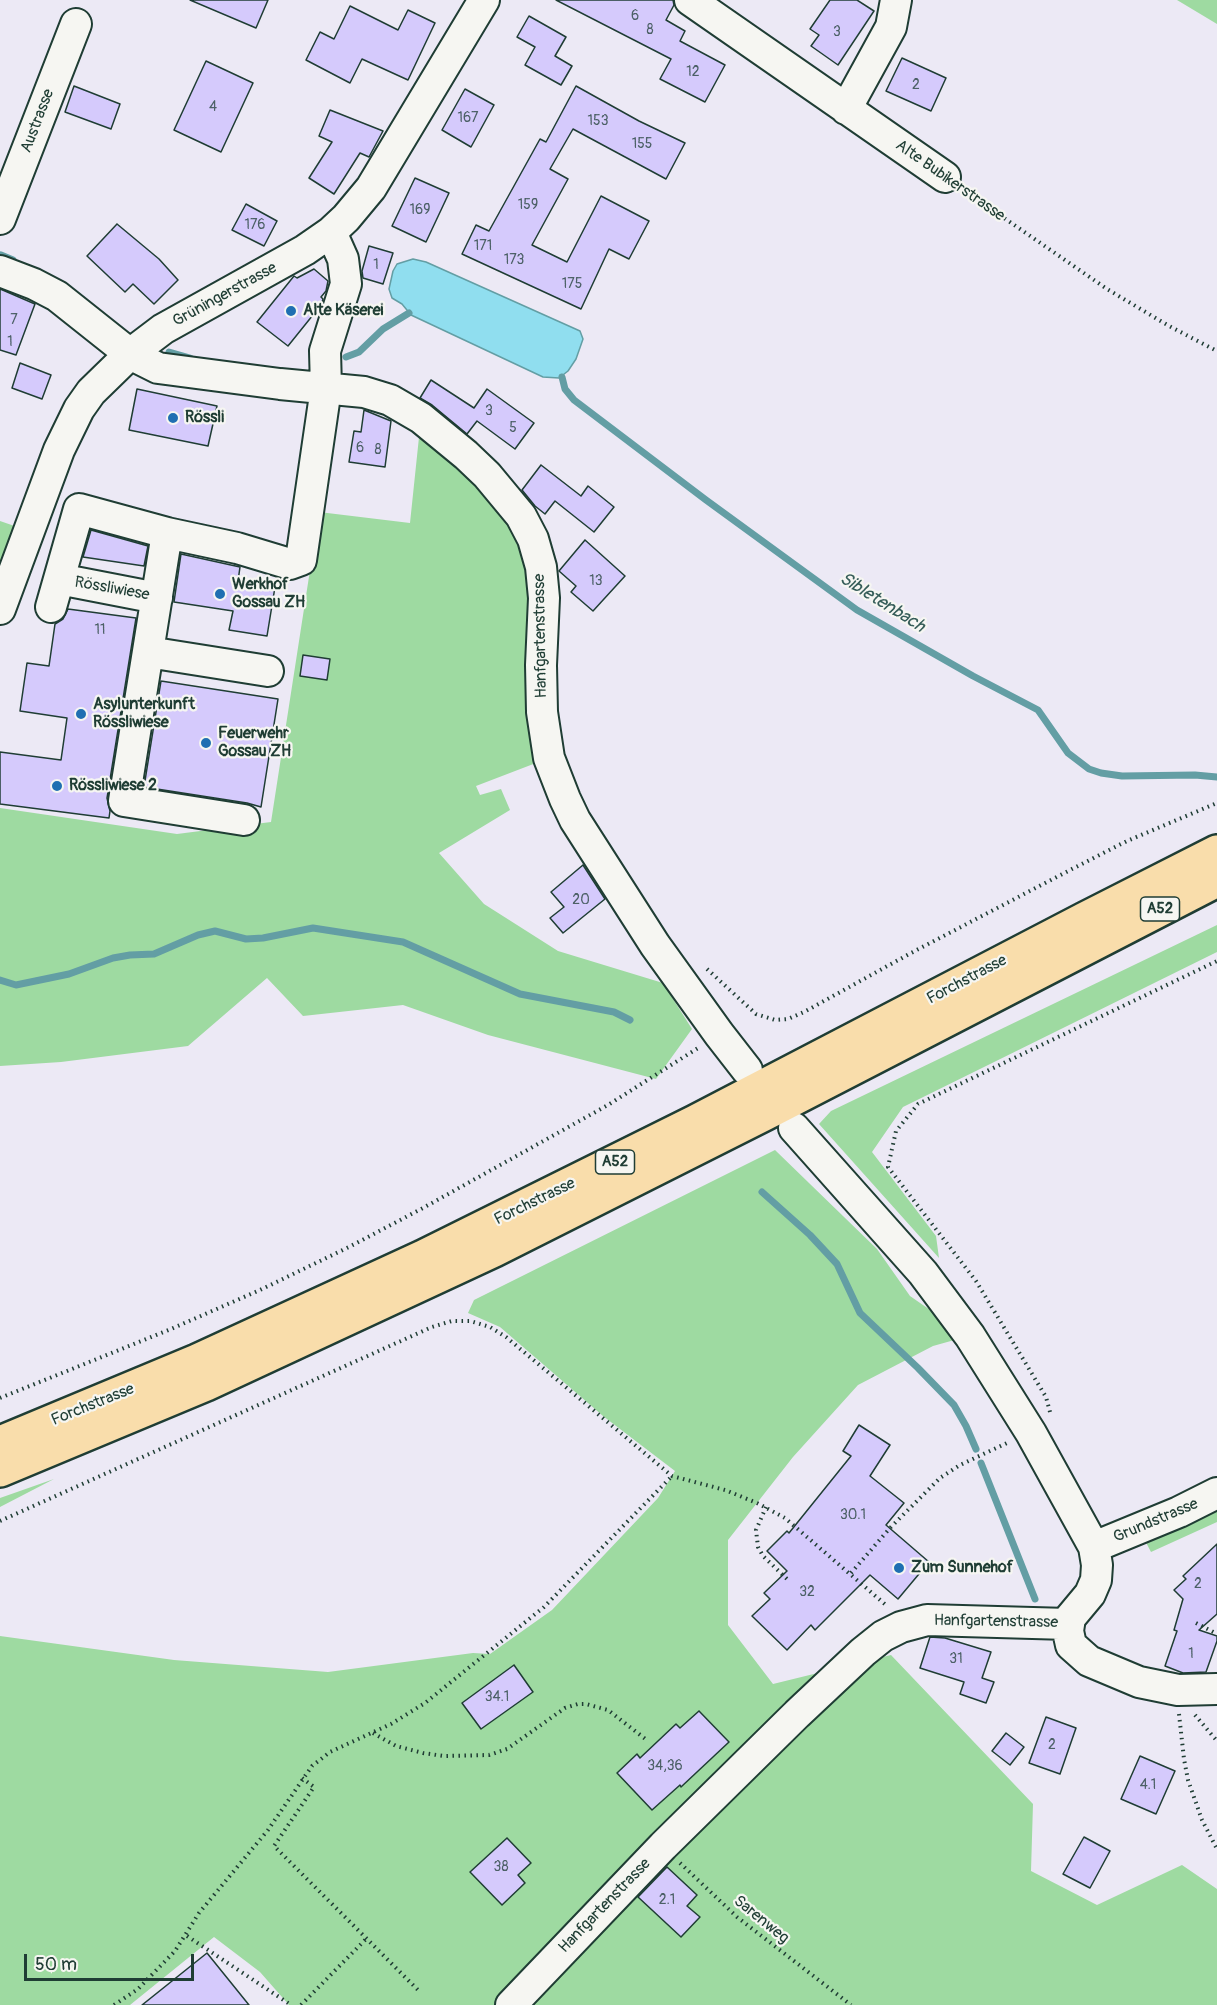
<!DOCTYPE html>
<meta charset="utf-8">
<style>
body{margin:0}
#map{position:relative;width:1217px;height:2005px;overflow:hidden;background:#ece9f5;font-family:Pangolin,sans-serif}
canvas{display:block}
.scale{position:absolute;left:24px;top:1954px;width:170px;height:27px;box-sizing:border-box;border:3px solid #1f3d34;border-top:0;padding-left:8px;font-size:18px;line-height:21px;white-space:nowrap;color:#1f3d34;-webkit-text-stroke:4px #f6f6f2;paint-order:stroke}
</style>
<div id="map">
<canvas width="1217" height="2005"></canvas>
<div class="scale">50 m</div>
</div>
<script>
const context = document.querySelector('canvas').getContext('2d');
context.lineJoin = 'round';
function fillPath(path, color) {
  context.fillStyle = color;
  context.fill(path, 'evenodd');
}
function toPath(rows) {
  const path = new Path2D();
  for (const r of rows) {
    path.moveTo(r[0], r[1]);
    for (let i = 2; i < r.length; i += 2) path.lineTo(r[i], r[i + 1]);
  }
  return path;
}
function stroke(path, color, width, dash) {
  context.strokeStyle = color;
  context.lineWidth = width;
  context.lineCap = dash ? 'butt' : 'round';
  context.setLineDash(dash || []);
  context.stroke(path);
}
function label(font, color, halo, rows, align = 'center') {
  context.font = font + ' Pangolin,sans-serif';
  context.lineWidth = 4.5;
  context.setLineDash([]);
  context.textBaseline = 'middle';
  context.strokeStyle = halo;
  context.fillStyle = color;
  for (const [text, x, y, turn = 0] of rows) {
    context.save();
    context.translate(x, y);
    context.rotate((+turn || 0) * Math.PI / 180);
    context.textAlign = isNaN(turn) ? turn : align;
    if (halo) context.strokeText(text, 0, 0);
    context.fillText(text, 0, 0);
    context.restore();
  }
}
fillPath(toPath([
 [1177,0,1217,0,1217,24],
 [421,418,521,516,549,758,476,786,480,795,501,789,510,810,439,853,484,904,558,951,663,983,692,1029,656,1079,488,1035,403,1005,303,1016,267,978,188,1046,61,1062,0,1066,0,808,177,834,271,822,319,512,410,523],
 [0,521,29,531,0,609],
 [1217,925,1217,952,903,1107,872,1152,936,1236,939,1258,819,1124,831,1111],
 [775,1150,877,1249,910,1296,946,1321,958,1339,933,1346,858,1385,793,1457,728,1540,728,1625,773,1684,891,1655,1033,1804,1031,1871,1097,1905,1182,1865,1217,1889,1217,2005,289,2005,260,1972,214,1937,130,2005,0,2005,0,1636,174,1660,328,1672,473,1653,490,1654,552,1610,658,1498,675,1471,603,1416,500,1327,468,1313,474,1300],
 [54,1479,0,1507,0,1498],
 [1217,1493,1217,1522,1151,1552,1139,1529]
]), '#9edaa1');
const water = toPath([
 [413,259,426,262,580,331,583,339,576,359,568,371,559,378,543,377,411,315,402,304,392,298,389,289,393,271,397,264,413,259]
]);
fillPath(water, '#90deef');
stroke(water, '#639ea4', 1.5);
stroke(toPath([
 [1,255,13,260],
 [169,352,190,358],
 [346,357,359,352,383,329,409,313],
 [562,377,565,389,574,400,706,500,857,610,973,676,1038,710,1068,753,1089,769,1101,773,1122,776,1195,775,1217,777],
 [0,980,16,985,69,974,113,958,130,955,154,954,198,935,215,931,246,939,263,938,313,928,403,942,520,994,614,1012,630,1020],
 [762,1192,810,1235,837,1264,860,1313,918,1368,954,1405,966,1426,976,1449],
 [981,1463,1035,1599]
]), '#639ea4', 7);
const building = toPath([
 [190,0,268,0,256,28,190,0],
 [556,0,673,0,674,5,666,20,685,31,680,41,725,65,705,102,660,79,671,59,556,0],
 [830,0,857,0,874,11,838,65,811,46,819,35,810,29,830,0],
 [350,6,398,30,408,10,435,23,408,80,362,59,350,83,306,60,320,32,334,39,350,6],
 [529,16,566,37,555,56,572,66,561,85,525,65,535,47,517,37,529,16],
 [902,58,946,78,931,111,886,91,902,58],
 [206,61,253,83,221,152,174,130,206,61],
 [74,86,120,104,111,129,65,112,74,86],
 [576,86,639,121,685,143,666,179,573,129,550,169,568,179,532,245,567,262,601,196,649,221,629,259,609,249,581,309,462,254,476,225,489,231,540,139,546,142,576,86],
 [465,89,494,105,471,147,442,130,465,89],
 [330,110,383,131,369,157,360,153,334,194,309,178,332,142,319,136,330,110],
 [415,178,449,193,426,242,392,226,415,178],
 [246,204,277,221,264,246,232,230,246,204],
 [117,224,159,259,178,280,154,304,133,284,125,292,87,256,117,224],
 [369,246,393,253,383,284,363,278,362,271,369,246],
 [314,269,328,281,326,291,321,297,323,299,321,305,288,346,257,322,294,276,297,278,314,269],
 [0,289,35,304,16,355,0,350,0,289],
 [20,363,51,375,42,399,12,388,20,363],
 [431,380,474,408,487,389,534,423,515,449,477,421,467,434,432,405,420,398,431,380],
 [137,389,217,406,208,446,129,430,137,389],
 [364,410,391,421,385,467,349,462,354,431,361,432,364,410],
 [541,465,581,496,588,486,614,507,594,532,555,501,545,514,535,506,522,490,541,465],
 [91,530,148,546,144,566,83,557,91,530],
 [585,540,625,576,593,611,571,592,576,586,559,571,585,540],
 [181,554,240,567,238,581,275,587,267,636,229,630,233,611,174,602,181,554],
 [68,609,136,618,107,798,110,811,109,818,0,804,0,752,61,760,67,718,20,711,27,663,49,666,55,624,63,619,68,609],
 [303,655,330,659,327,680,300,676,303,655],
 [161,681,278,699,261,807,247,803,144,787,161,681],
 [583,865,605,899,563,933,550,918,564,907,551,892,583,865],
 [859,1425,890,1445,870,1476,904,1503,886,1525,929,1562,898,1599,870,1575,815,1630,811,1625,787,1650,752,1616,770,1599,764,1593,787,1571,767,1551,787,1531,789,1533,851,1456,843,1451,859,1425],
 [1217,1544,1217,1614,1199,1630,1217,1636,1217,1641,1206,1672,1183,1673,1165,1666,1177,1631,1174,1630,1183,1599,1174,1590,1186,1579,1183,1576,1217,1544],
 [930,1637,945,1638,991,1652,982,1678,994,1682,986,1703,960,1694,964,1682,920,1668,930,1637],
 [514,1665,533,1692,481,1729,462,1703,514,1665],
 [699,1711,729,1742,681,1787,680,1785,652,1810,617,1773,637,1754,640,1758,676,1724,680,1728,699,1711],
 [1046,1717,1076,1728,1060,1774,1029,1763,1046,1717],
 [1006,1733,1024,1747,1010,1765,992,1751,1006,1733],
 [1140,1756,1175,1771,1156,1814,1121,1799,1140,1756],
 [1084,1837,1110,1851,1090,1888,1063,1874,1084,1837],
 [507,1838,531,1863,518,1875,525,1883,502,1905,470,1872,507,1838],
 [667,1867,697,1895,687,1906,700,1917,681,1937,638,1897,667,1867],
 [207,1953,249,2005,142,2005,207,1953]
]);
fillPath(building, '#d5cafc');
stroke(building, '#1f3d34', 1.5);
const minor = toPath([
 [690,0,945,177],
 [846,109,891,27,896,0],
 [0,219,76,24],
 [0,271,34,284,57,296,130,354,158,368,280,384,364,392,390,400,421,418,466,455,487,475,521,516,533,539,541,567,544,598,541,665,542,712,549,758,565,799,575,820,655,945,719,1034,747,1070],
 [157,598,59,579,79,509,167,533],
 [51,607,59,579],
 [0,609,59,450,79,409,91,392,130,354,163,329,305,250,331,232,346,218,371,188,484,0],
 [148,652,268,671],
 [244,820,124,801,167,533,237,548,290,564,301,560,326,388,325,351,346,284,343,259,331,232],
 [794,1128,923,1273,970,1336,1031,1433,1094,1547,1097,1565,1096,1580,1090,1594,1070,1618,1068,1631,1071,1645,1089,1661,1139,1682,1178,1690,1217,1689],
 [1094,1547,1179,1512,1217,1493],
 [511,2005,663,1846,797,1714,863,1652,883,1636,901,1627,927,1620,1068,1624]
]);
const highway = toPath([
 [0,1443,197,1361,423,1257,695,1122,1085,919,1217,852],
 [0,1470,206,1384,494,1250,764,1114,1217,880]
]);
stroke(minor, '#1f3d34', 34);
stroke(highway, '#1f3d34', 38);
stroke(toPath([
 [965,191,1107,289,1169,326,1217,351],
 [707,969,756,1014,775,1020,788,1019,804,1012,911,953,1072,869,1127,841,1217,803],
 [0,1398,171,1329,260,1290,349,1247,423,1208,608,1105,698,1048],
 [1050,1412,1046,1397,976,1281,888,1167,896,1131,918,1104,1217,961],
 [766,1507,756,1530,758,1547,763,1556,787,1579],
 [0,1521,432,1327,452,1321,470,1321,490,1327,506,1337,672,1476,725,1490,757,1503,785,1518,887,1606],
 [851,1573,890,1528,940,1478,960,1465,1007,1443],
 [1196,1623,1217,1634],
 [1179,1714,1184,1759,1188,1780,1202,1820,1217,1849],
 [1195,1715,1217,1741],
 [373,1733,396,1746,423,1753,444,1756,489,1755,507,1749,565,1708,578,1704,586,1704,608,1710,648,1741],
 [302,1778,314,1787,274,1846,419,1991],
 [680,1863,737,1917,851,2005],
 [187,1936,291,2005],
 [114,2005,138,1989,175,1951,199,1913,268,1830,312,1766,330,1752,391,1724,425,1703,544,1607,672,1476],
 [301,2005,366,1939]
]), '#1f3d34', 4, [1.5, 4.5]);
stroke(minor, '#f6f6f2', 30);
stroke(highway, '#f9ddab', 33);
for (const [x, y, r, color] of [
 [291,311,6,"#1f6fb2"],
 [173,418,6,"#1f6fb2"],
 [220,594,6,"#1f6fb2"],
 [81,714,6,"#1f6fb2"],
 [206,743,6,"#1f6fb2"],
 [57,786,6,"#1f6fb2"],
 [899,1568,6,"#1f6fb2"]
]) {
  const dot = new Path2D();
  dot.arc(x, y, r, 0, 2 * Math.PI);
  context.fillStyle = color;
  context.fill(dot);
  stroke(dot, '#f6f6f2', 2);
}
label('14px', '#4c6066', null, [
 ["6",635,16],
 ["8",650,30],
 ["3",837,32],
 ["12",693,72],
 ["2",916,85],
 ["4",213,107],
 ["167",468,118],
 ["153",598,121],
 ["155",642,144],
 ["159",528,205],
 ["169",420,210],
 ["176",255,225],
 ["171",483,246],
 ["173",514,260],
 ["1",376,265],
 ["175",572,284],
 ["7",14,320],
 ["1",10,342],
 ["3",489,411],
 ["5",513,428],
 ["6",360,448],
 ["8",378,450],
 ["13",596,581],
 ["11",100,630],
 ["20",581,900],
 ["30.1",853,1515],
 ["2",1198,1584],
 ["32",807,1592],
 ["1",1191,1654],
 ["31",956,1659],
 ["34.1",497,1697],
 ["2",1052,1745],
 ["34,36",665,1766],
 ["4.1",1148,1785],
 ["38",501,1867],
 ["2.1",667,1900]
]);
for (const [x, y, w] of [
 [1160,909,39],
 [615,1162,39]
]) {
  const box = new Path2D();
  box.roundRect(x - w / 2, y - 12, w, 24, 4.5);
  context.fillStyle = '#f6f6f2';
  context.fill(box);
  stroke(box, '#1f3d34', 1.5);
}
label('bold 15px', '#1f3d34', null, [
 ["A52",1160,909],
 ["A52",615,1162]
]);
label('16px', '#1f3d34', '#f6f6f2', [
 ["Austrasse",38,121,-69],
 ["Alte Bubikerstrasse",950,181,35],
 ["Grüningerstrasse",225,295,-29],
 ["Rössliwiese",112,589,10],
 ["Hanfgartenstrasse",541,636,-91],
 ["Forchstrasse",967,980,-28],
 ["Forchstrasse",535,1202,-26],
 ["Forchstrasse",93,1405,-22],
 ["Grundstrasse",1156,1521,-23],
 ["Hanfgartenstrasse",996,1622,1],
 ["Hanfgartenstrasse",605,1906,-46],
 ["Sarenweg",761,1920,39]
]);
label('bold 16px', '#1f3d34', '#f6f6f2', [
 ["Alte Käserei",303,311],
 ["Rössli",185,418],
 ["Werkhof",232,585],
 ["Gossau ZH",232,603],
 ["Asylunterkunft",93,705],
 ["Rössliwiese",93,723],
 ["Feuerwehr",218,734],
 ["Gossau ZH",218,752],
 ["Rössliwiese 2",69,786],
 ["Zum Sunnehof",911,1568]
], 'left');
label('italic 18px', '#365d59', '#f6f6f2', [
 ["Sibletenbach",882,603,32]
]);
</script>
